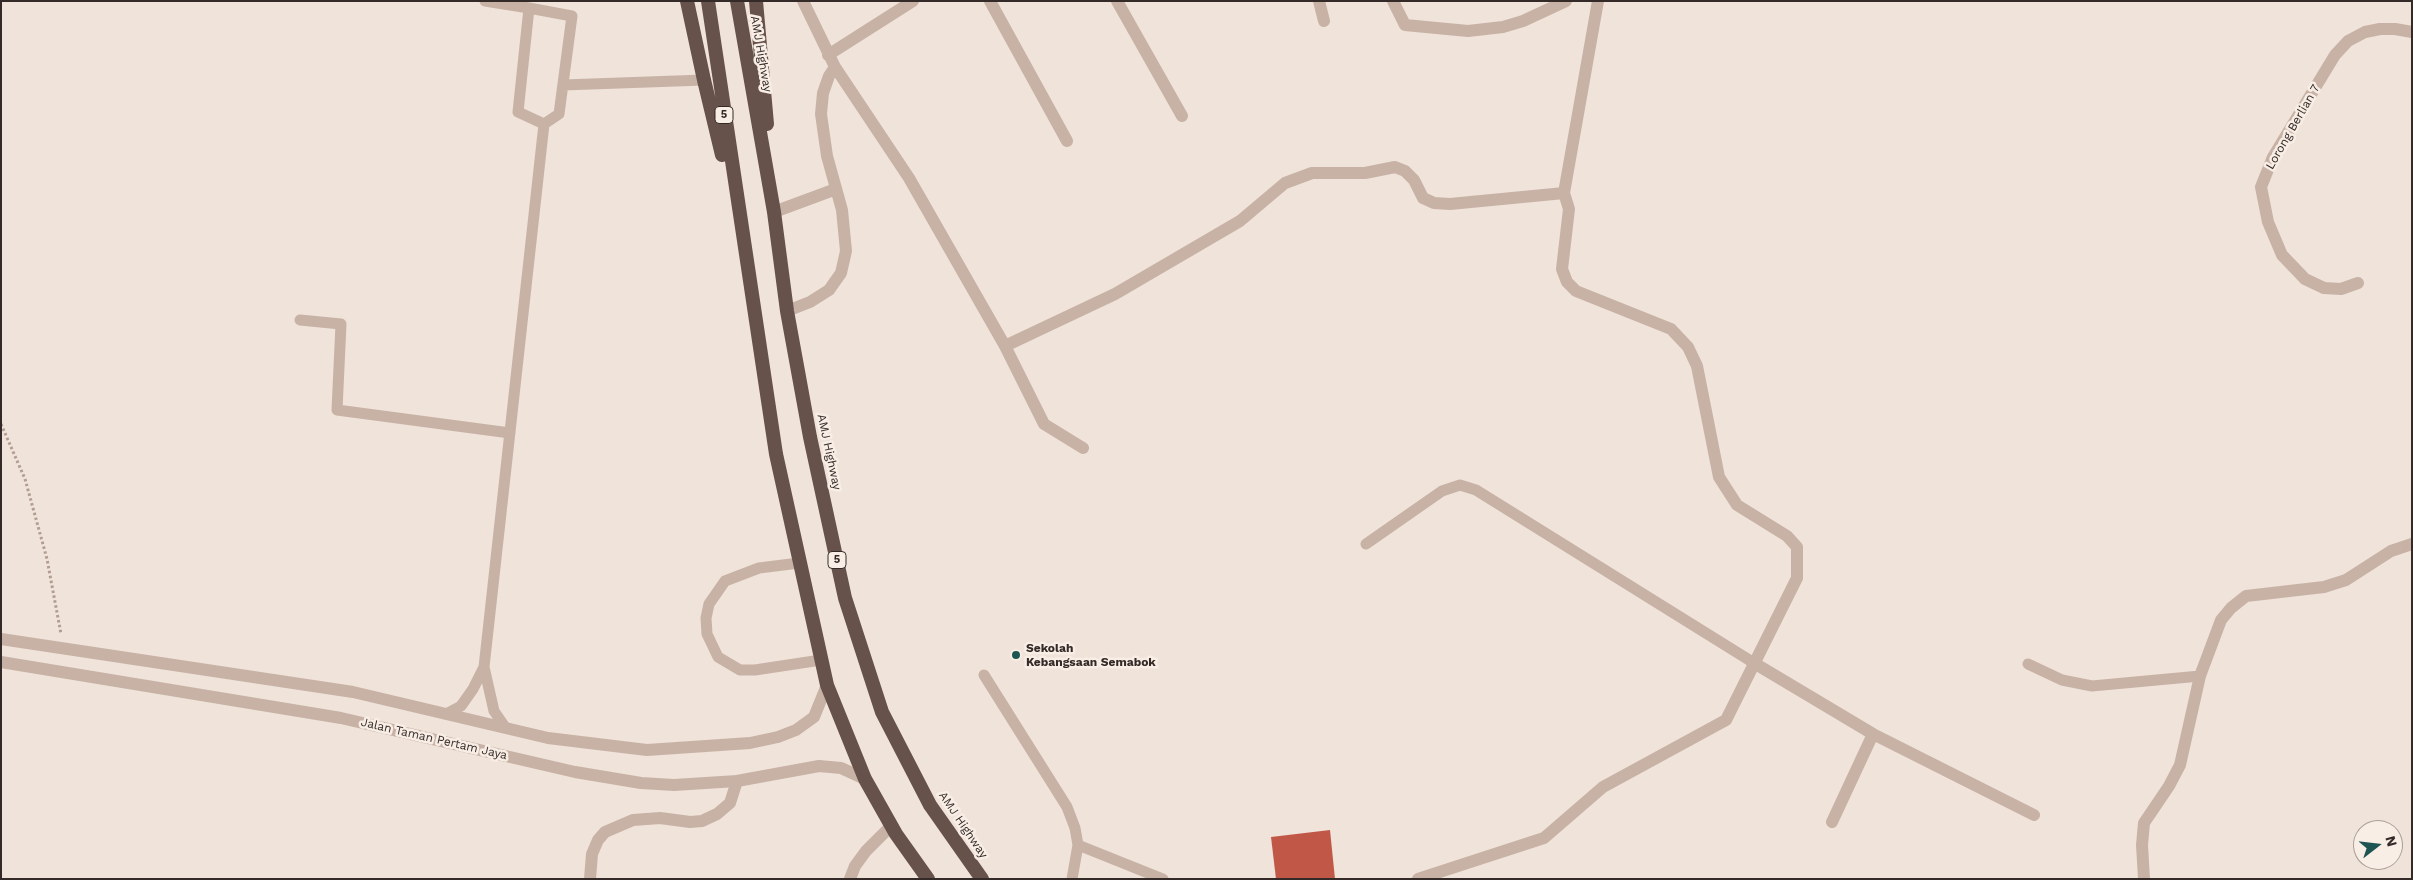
<!DOCTYPE html>
<style>
body{margin:0}
#map{position:relative;width:2413px;height:880px;overflow:hidden;background:#f0e3da;font-family:"Work Sans",sans-serif}
canvas{display:block}
.frame{position:absolute;inset:0;border:2px solid #342a27;pointer-events:none}
.north{position:absolute;left:2353px;top:820px;width:50px;height:50px;box-sizing:border-box;background:#f8eee6;border:1px solid #aaa09a;border-radius:50%;rotate:74deg;font-size:14px;font-weight:700;line-height:20px;text-align:center;color:#342a27}
.north::after{content:'';display:block;margin:auto;width:18px;height:22px;background:#1e5452;clip-path:polygon(50% 0,100% 100%,50% 72%,0 100%)}
</style>
<div id="map">
<canvas width="2413" height="880"></canvas>
<div class="frame"></div>
<div class="north">N</div>
</div>
<script>
const context = document.querySelector('canvas').getContext('2d');
context.lineJoin = 'round';
function fillPath(path, color) {
  context.fillStyle = color;
  context.fill(path, 'evenodd');
}
function toPath(rows) {
  const path = new Path2D();
  for (const r of rows) {
    path.moveTo(r[0], r[1]);
    for (let i = 2; i < r.length; i += 2) path.lineTo(r[i], r[i + 1]);
  }
  return path;
}
function stroke(path, color, width, dash) {
  context.strokeStyle = color;
  context.lineWidth = width;
  context.lineCap = dash ? 'butt' : 'round';
  context.setLineDash(dash || []);
  context.stroke(path);
}
function label(font, color, halo, rows, align = 'center') {
  context.font = font + ' "Work Sans",sans-serif';
  context.lineWidth = 5;
  context.setLineDash([]);
  context.textBaseline = 'middle';
  context.strokeStyle = halo;
  context.fillStyle = color;
  for (const [text, x, y, turn = 0] of rows) {
    context.save();
    context.translate(x, y);
    context.rotate((+turn || 0) * Math.PI / 180);
    context.textAlign = isNaN(turn) ? turn : align;
    if (halo) context.strokeText(text, 0, 0);
    context.fillText(text, 0, 0);
    context.restore();
  }
}
fillPath(toPath([
 [1330,830,1335,879,1276,879,1271,837]
]), '#c15847');
stroke(toPath([
 [1,424,25,479,47,559,61,634]
]), '#b39c91', 3, [2.5, 2.5]);
stroke(toPath([
 [485,1,529,8,572,16,559,114,544,124,518,112,529,8],
 [563,85,704,80],
 [300,320,341,324,337,410,510,433],
 [1366,544,1442,491,1460,485,1476,490,1754,663],
 [799,563,759,568,725,581,709,604,706,618,707,634,718,657,740,670,755,670,821,660],
 [2028,664,2062,680,2092,686,2200,676],
 [984,675,1067,807,1075,828,1078,845,1072,879],
 [446,714,461,706,473,689,484,667],
 [505,727,494,711,484,667,544,124],
 [1078,845,1163,879]
]), '#c8b2a6', 11);
stroke(toPath([
 [803,1,835,67,909,178,1005,346,1044,424,1083,448],
 [990,1,1067,141],
 [1117,1,1182,116],
 [1319,1,1324,21],
 [1393,1,1405,25,1468,31,1503,27,1523,21,1566,1],
 [828,55,913,1],
 [774,212,836,189],
 [2358,283,2341,289,2324,288,2305,279,2282,255,2268,222,2261,187,2273,157,2335,55,2348,41,2365,32,2380,29,2395,29,2412,32],
 [787,311,810,302,829,290,841,273,846,251,842,210,827,156,821,114,823,93,829,76,835,67],
 [1005,346,1115,294,1240,221,1285,183,1312,173,1365,173,1395,167,1405,171,1414,180,1423,198,1434,203,1450,204,1564,193],
 [1754,663,1873,734,2034,815],
 [1832,822,1873,734],
 [590,879,592,854,598,840,605,832,633,820,660,818,690,822,702,821,717,814,730,803,737,781],
 [850,879,855,866,866,851,891,826],
 [1418,879,1544,838,1603,787,1726,720,1797,578,1797,547,1787,536,1737,505,1719,477,1697,366,1688,347,1671,329,1576,291,1567,282,1562,269,1569,209,1564,193,1598,1],
 [2144,879,2142,845,2144,823,2169,786,2180,765,2200,676,2221,620,2231,608,2246,596,2324,587,2346,580,2391,551,2412,544]
]), '#c8b2a6', 12);
stroke(toPath([
 [1,639,353,692,548,738,647,750,750,743,778,737,796,730,814,717,827,685],
 [1,662,341,718,575,772,641,783,674,785,737,781,819,766,841,768,865,779]
]), '#c8b2a6', 12);
stroke(toPath([
 [687,1,704,80,722,155],
 [708,1,776,454,827,685,865,779,896,834,928,879],
 [737,1,774,212,787,311,810,437,845,598,882,712,930,805,982,879],
 [756,1,767,124]
]), '#66514b', 14);
for (const [x, y, r, color] of [
 [1016,655,5,"#1e5452"]
]) {
  const dot = new Path2D();
  dot.arc(x, y, r, 0, 2 * Math.PI);
  context.fillStyle = color;
  context.fill(dot);
  stroke(dot, '#f8eee6', 2);
}
for (const [x, y, w] of [
 [724,115,18],
 [837,560,18]
]) {
  const box = new Path2D();
  box.roundRect(x - w / 2, y - 8.5, w, 17, 4);
  context.fillStyle = '#f8eee6';
  context.fill(box);
  stroke(box, '#342a27', 1);
}
label('bold 11px', '#342a27', null, [
 ["5",724,115],
 ["5",837,560]
]);
label('12px', '#342a27', '#f8eee6', [
 ["AMJ Highway",761,54,80],
 ["Lorong Berlian 7",2293,127,-60],
 ["AMJ Highway",829,452,78],
 ["Jalan Taman Pertam Jaya",434,739,13],
 ["AMJ Highway",963,825,56]
]);
label('bold 12px', '#342a27', '#f8eee6', [
 ["Sekolah",1026,648],
 ["Kebangsaan Semabok",1026,662]
], 'left');
</script>
